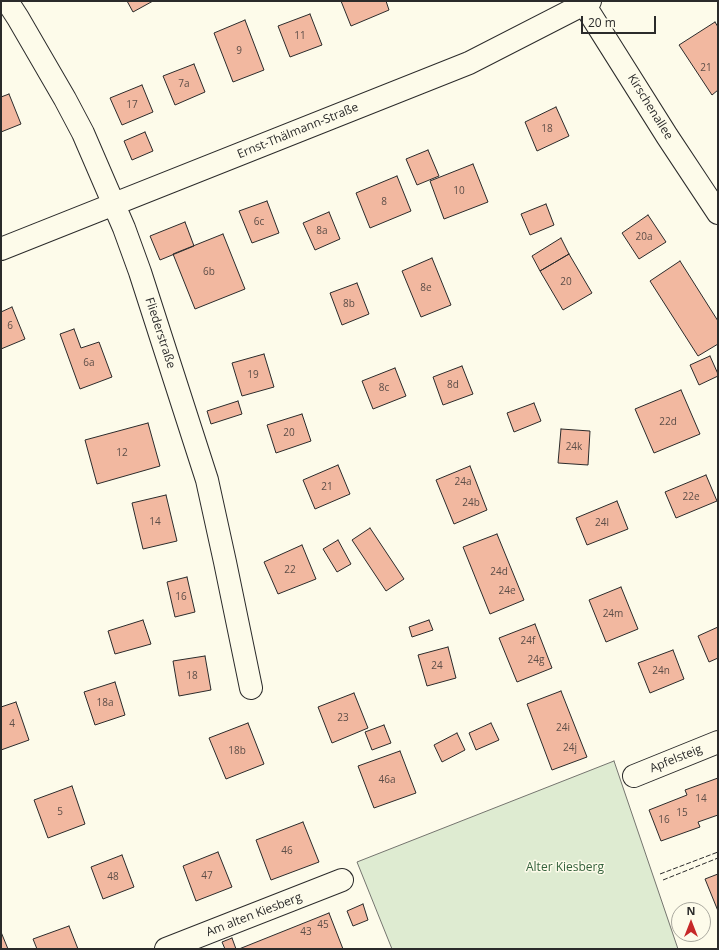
<!DOCTYPE html>
<meta charset="utf-8">
<style>
body{margin:0}
#map{position:relative;width:719px;height:950px;overflow:hidden;background:#fdfbea;font-family:"Open Sans",sans-serif}
canvas{display:block}
.frame{position:absolute;inset:0;border:2px solid #2b2b2b;pointer-events:none}
.north{position:absolute;left:671px;top:902px;width:40px;height:40px;box-sizing:border-box;background:#fdfbea;border:1px solid #a9a89e;border-radius:50%;rotate:0deg;font-size:11px;font-weight:700;line-height:16px;text-align:center;color:#2b2b2b}
.north::after{content:'';display:block;margin:auto;width:14px;height:18px;background:#c62828;clip-path:polygon(50% 0,100% 100%,50% 72%,0 100%)}
.scale{position:absolute;left:581px;top:16px;width:75px;height:18px;box-sizing:border-box;border:2px solid #2b2b2b;border-top:0;padding-left:5px;font-size:12px;line-height:14px;white-space:nowrap;color:#2b2b2b;-webkit-text-stroke:3px #fdfbea;paint-order:stroke}
</style>
<div id="map">
<canvas width="719" height="950"></canvas>
<div class="frame"></div>
<div class="north">N</div>
<div class="scale">20 m</div>
</div>
<script>
const context = document.querySelector('canvas').getContext('2d');
context.lineJoin = 'round';
function fillPath(path, color) {
  context.fillStyle = color;
  context.fill(path, 'evenodd');
}
function toPath(rows) {
  const path = new Path2D();
  for (const r of rows) {
    path.moveTo(r[0], r[1]);
    for (let i = 2; i < r.length; i += 2) path.lineTo(r[i], r[i + 1]);
  }
  return path;
}
function stroke(path, color, width, dash) {
  context.strokeStyle = color;
  context.lineWidth = width;
  context.lineCap = dash ? 'butt' : 'round';
  context.setLineDash(dash || []);
  context.stroke(path);
}
function label(font, color, halo, rows, align = 'center') {
  context.font = font + ' "Open Sans",sans-serif';
  context.lineWidth = 3;
  context.setLineDash([]);
  context.textBaseline = 'middle';
  context.strokeStyle = halo;
  context.fillStyle = color;
  for (const [text, x, y, turn = 0] of rows) {
    context.save();
    context.translate(x, y);
    context.rotate((+turn || 0) * Math.PI / 180);
    context.textAlign = isNaN(turn) ? turn : align;
    if (halo) context.strokeText(text, 0, 0);
    context.fillText(text, 0, 0);
    context.restore();
  }
}
const green = toPath([
 [614,761,678,949,392,949,357,862,614,761]
]);
fillPath(green, '#deebd1');
stroke(green, '#74746e', 1);
const building = toPath([
 [127,1,153,1,133,12,127,1],
 [341,1,386,1,389,10,351,26,341,1],
 [310,14,322,45,290,57,278,26,310,14],
 [245,20,264,70,233,82,214,33,245,20],
 [715,22,718,27,718,90,712,95,679,45,715,22],
 [194,64,205,92,175,105,163,76,194,64],
 [142,85,153,112,122,125,110,98,142,85],
 [9,94,21,124,1,132,1,97,9,94],
 [556,107,569,136,537,151,525,122,556,107],
 [145,132,153,151,132,160,124,141,145,132],
 [428,150,439,176,417,185,406,159,428,150],
 [473,164,488,202,444,219,430,181,473,164],
 [397,176,411,211,370,228,356,193,397,176],
 [267,201,279,233,252,243,239,211,267,201],
 [546,204,554,225,530,235,521,214,546,204],
 [329,212,340,239,315,250,303,223,329,212],
 [648,215,666,242,639,259,622,233,648,215],
 [185,222,194,246,160,260,150,236,185,222],
 [223,234,245,289,195,309,173,254,223,234],
 [561,238,569,254,540,271,532,256,561,238],
 [569,254,592,293,563,310,540,271,569,254],
 [432,258,451,305,421,317,402,271,432,258],
 [680,261,718,321,718,344,698,356,650,281,680,261],
 [357,283,369,314,342,325,330,293,357,283],
 [12,307,25,339,1,349,1,312,12,307],
 [74,329,81,348,99,342,112,377,80,389,60,334,74,329],
 [264,354,274,387,242,396,232,363,264,354],
 [710,356,718,374,718,376,699,385,690,365,710,356],
 [462,366,473,394,443,405,433,377,462,366],
 [395,368,406,396,373,409,362,381,395,368],
 [681,390,700,434,654,453,635,409,681,390],
 [238,401,242,414,211,424,207,411,238,401],
 [534,403,541,421,514,432,507,413,534,403],
 [302,414,311,441,276,453,267,425,302,414],
 [148,423,160,466,97,484,85,440,148,423],
 [561,429,590,431,588,465,558,463,561,429],
 [338,465,350,494,315,509,303,480,338,465],
 [470,466,487,510,454,524,436,480,470,466],
 [706,475,717,501,676,518,665,492,706,475],
 [166,495,177,541,143,549,132,503,166,495],
 [617,501,628,529,587,545,576,518,617,501],
 [370,528,404,579,386,591,352,540,370,528],
 [497,534,524,600,490,614,463,547,497,534],
 [338,540,351,564,337,572,323,549,338,540],
 [302,545,316,579,278,594,264,562,302,545],
 [187,577,195,612,175,617,167,582,187,577],
 [621,587,638,629,606,642,589,600,621,587],
 [143,620,151,644,115,654,108,631,143,620],
 [429,620,433,630,412,637,409,627,429,620],
 [535,624,552,668,517,682,499,638,535,624],
 [718,627,718,658,709,662,698,636,718,627],
 [448,647,456,678,427,686,418,655,448,647],
 [673,650,684,679,650,693,638,663,673,650],
 [205,656,211,690,179,696,173,661,205,656],
 [115,682,125,715,95,725,84,692,115,682],
 [561,691,587,757,552,770,527,704,561,691],
 [354,693,368,728,332,743,318,707,354,693],
 [16,702,29,740,1,750,1,707,16,702],
 [248,723,264,764,226,779,209,738,248,723],
 [491,723,499,740,476,750,469,733,491,723],
 [384,725,391,743,372,750,365,732,384,725],
 [457,733,465,750,442,762,434,745,457,733],
 [400,751,416,793,374,808,358,766,400,751],
 [718,778,718,815,698,822,700,827,661,841,649,810,687,795,685,790,718,778],
 [72,786,85,824,48,838,34,800,72,786],
 [303,822,319,862,271,880,256,840,303,822],
 [218,852,232,887,196,901,183,866,218,852],
 [122,855,134,887,103,899,91,867,122,855],
 [718,874,718,911,705,879,718,874],
 [363,904,368,920,353,926,347,911,363,904],
 [329,913,343,949,239,949,329,913],
 [69,926,78,949,37,949,33,939,69,926],
 [1,932,8,949,1,949,1,932],
 [232,938,236,949,225,949,222,942,232,938]
]);
fillPath(building, '#f2b8a0');
stroke(building, '#2b2b2b', 1);
const minor = toPath([
 [7,1,18,18,65,99,83,133,124,228,140,272,207,480,225,562,251,688],
 [582,1,667,136,718,213],
 [1,249,469,63,590,1],
 [634,776,718,742],
 [166,949,342,880]
]);
stroke(minor, '#2b2b2b', 24);
stroke(minor, '#fdfbea', 22);
stroke(toPath([
 [660,874,718,852],
 [663,880,718,858]
]), '#2b2b2b', 1, [5, 2]);
label('10px', '#5d4e48', null, [
 ["11",300,36],
 ["9",239,51],
 ["21",706,68],
 ["7a",184,84],
 ["17",132,105],
 ["18",547,129],
 ["10",459,191],
 ["8",384,202],
 ["6c",259,222],
 ["8a",322,231],
 ["20a",644,237],
 ["6b",209,272],
 ["20",566,282],
 ["8e",426,288],
 ["8b",349,304],
 ["6",10,326],
 ["6a",89,363],
 ["19",253,375],
 ["8d",453,385],
 ["8c",384,388],
 ["22d",668,422],
 ["20",289,433],
 ["24k",574,447],
 ["12",122,453],
 ["24a",463,482],
 ["21",327,487],
 ["22e",691,497],
 ["24b",471,503],
 ["14",155,522],
 ["24l",602,523],
 ["22",290,570],
 ["24d",499,572],
 ["24e",507,591],
 ["16",181,597],
 ["24m",613,614],
 ["24f",528,641],
 ["24g",536,660],
 ["24",437,666],
 ["24n",661,671],
 ["18",192,676],
 ["18a",105,703],
 ["23",343,718],
 ["4",12,724],
 ["24i",563,728],
 ["24j",570,748],
 ["18b",237,751],
 ["46a",387,780],
 ["14",701,799],
 ["5",60,812],
 ["15",682,813],
 ["16",664,820],
 ["46",287,851],
 ["47",207,876],
 ["48",113,877],
 ["45",323,925],
 ["43",306,932]
]);
label('12px', '#2b2b2b', '#fdfbea', [
 ["Kirschenallee",650,107,58],
 ["Ernst-Thälmann-Straße",298,131,-22],
 ["Fliederstraße",160,333,72],
 ["Apfelsteig",676,759,-22],
 ["Am alten Kiesberg",254,915,-21]
]);
label('12px', '#34623c', '#fdfbea', [
 ["Alter Kiesberg",565,868]
]);
</script>
